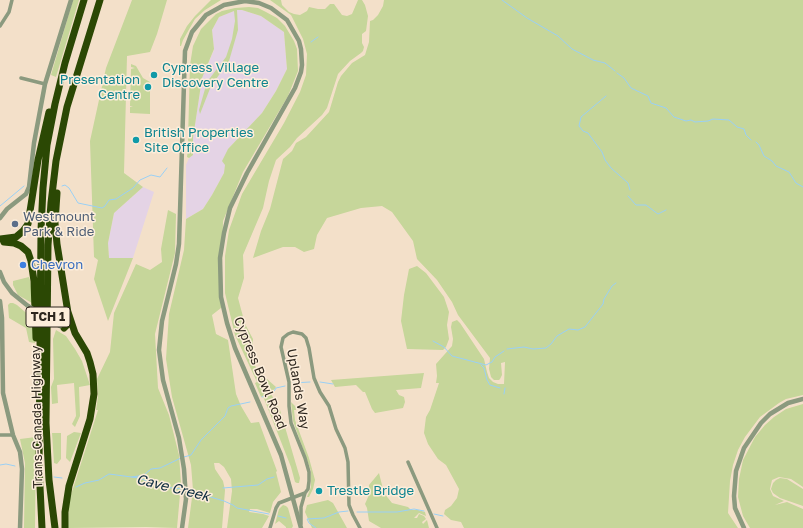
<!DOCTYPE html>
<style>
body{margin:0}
canvas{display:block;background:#f3e0c9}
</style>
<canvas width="803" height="528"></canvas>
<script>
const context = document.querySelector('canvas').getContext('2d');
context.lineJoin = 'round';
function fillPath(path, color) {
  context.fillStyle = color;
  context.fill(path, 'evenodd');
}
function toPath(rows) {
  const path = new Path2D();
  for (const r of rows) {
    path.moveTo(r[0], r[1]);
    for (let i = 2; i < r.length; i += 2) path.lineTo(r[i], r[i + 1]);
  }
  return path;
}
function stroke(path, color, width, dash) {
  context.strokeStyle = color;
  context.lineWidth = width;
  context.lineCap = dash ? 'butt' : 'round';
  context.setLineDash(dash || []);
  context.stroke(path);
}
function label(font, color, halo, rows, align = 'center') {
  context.font = font + ' "Golos Text",sans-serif';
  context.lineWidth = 3;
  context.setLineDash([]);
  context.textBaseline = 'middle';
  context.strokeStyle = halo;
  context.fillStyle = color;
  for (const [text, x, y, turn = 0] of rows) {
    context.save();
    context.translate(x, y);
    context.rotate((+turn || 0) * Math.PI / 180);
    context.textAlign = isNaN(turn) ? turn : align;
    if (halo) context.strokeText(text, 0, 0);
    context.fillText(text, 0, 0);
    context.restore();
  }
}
fillPath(toPath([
 [236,10,242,10,261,16,284,32,287,69,276,91,262,113,228,149,224,173,212,195,203,209,186,219,186,165,189,158,193,155,193,138,202,78,214,50,212,30,219,17],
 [143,187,154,192,133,258,109,259,108,243,114,213]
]), '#e4d3e5');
fillPath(toPath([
 [73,0,79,0,56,77,51,75],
 [132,0,167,0,157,34,150,52,127,56,124,173,143,187,114,213,108,243,109,258,133,258,108,321,94,279,98,260,94,257,90,141,106,68],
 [211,0,221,0,205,10,195,19,183,40,181,46,180,46,180,39,187,26,195,16],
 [270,0,281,0,282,5,289,12,294,14,300,15,307,11,309,7,318,9,325,9,330,4,334,4,342,15,347,16,352,14,358,0,362,0,365,5,368,16,366,31,362,34,362,43,364,47,363,51,361,53,350,61,338,74,327,108,322,115,297,138,290,147,276,160,269,181,263,208,243,255,244,278,238,298,245,324,253,339,252,354,253,361,257,370,264,375,263,378,267,379,276,387,271,394,280,410,300,478,299,483,297,483,295,482,291,467,263,396,261,397,255,383,257,382,235,335,225,293,225,256,229,230,242,194,284,123,300,92,306,75,307,54,303,39,291,15],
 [384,0,803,0,803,395,786,399,779,403,760,417,745,437,738,450,733,465,730,481,728,513,738,528,464,528,461,522,451,520,444,514,445,510,451,506,457,498,459,489,446,465,438,459,428,444,424,433,426,417,430,410,439,383,436,383,437,376,436,364,452,346,453,339,451,327,452,322,457,320,460,323,484,359,487,372,489,378,493,382,498,384,504,384,505,362,501,363,502,375,500,379,499,380,494,380,491,377,489,369,490,358,458,315,452,302,437,280,417,259,413,241,392,212,382,206,361,208,327,218,317,235,314,249,304,252,295,247,283,247,253,258,261,231,270,209,283,159,292,151,296,143,306,137,329,112,338,82,341,76,352,63,365,55,369,42,370,21,373,20,378,15,383,6],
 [249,7,258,8,266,12,277,18,285,26,294,41,297,49,298,71,288,96,243,172,223,221,221,308,212,315,216,334,228,340,236,394,241,406,251,423,259,422,277,471,276,472,281,492,273,502,270,513,257,509,250,509,249,512,263,514,269,516,262,528,227,528,232,491,231,479,224,467,219,463,214,463,215,469,223,481,225,490,222,528,188,528,193,490,191,465,172,397,166,359,169,314,184,250,186,219,203,209,212,195,224,173,225,165,222,161,228,149,262,113,276,91,287,69,284,32,261,16,242,10,237,10,238,30,229,61,211,86,200,114,199,110,207,82,226,57,232,39,235,21,234,11,219,17,212,30,214,49,202,78,193,138,193,155,189,158,187,157,188,149,190,147,188,140,190,65,193,46,201,29,216,14,222,11,235,8],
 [131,64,136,66,143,78,150,82,150,84,146,84,146,91,150,91,150,114,130,113,130,107,133,107,130,106,131,69,135,68,131,67],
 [168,210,176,214,175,253,155,334,158,388,169,415,179,455,181,483,177,528,146,527,68,528,69,501,98,410,96,410,98,396,97,379,110,352,114,313,136,264,150,270,162,262,161,249],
 [417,266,426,273,444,297,449,312,447,325,449,339,446,347,443,350,407,349,401,321,404,295,409,269],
 [29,277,30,280,33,301,32,303,18,295,13,285,13,281],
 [10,303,13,303,17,305,31,317,34,321,35,343,29,342,26,328,9,318,8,305],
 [56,330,66,336,75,349,82,361,90,385,79,387,80,416,75,427,72,424,76,416,74,383,57,385,58,403,52,404,51,387,54,379,53,339],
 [424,373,421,388,396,390,399,395,404,397,405,402,403,408,375,413,372,409,365,392,363,392,356,385,335,387,331,380],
 [291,402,296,407,296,410,294,410,295,420,309,458,315,480,313,489,309,497,307,497,311,487,311,471,293,421],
 [803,404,803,487,791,479,779,477,772,480,770,489,773,496,784,501,775,505,787,502,803,509,803,528,750,528,743,516,738,497,739,479,743,460,755,437,765,425,774,417,786,409],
 [74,432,81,433,70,462,66,458,67,436],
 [52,433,61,433,61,459,57,464,54,463],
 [36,437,35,528,24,528,25,463,20,439],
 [379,473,384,493,392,503,408,507,411,510,418,510,425,512,426,516,419,513,414,518,417,518,419,514,424,516,426,519,422,522,423,524,427,520,429,528,381,528,369,521,367,508,365,504,369,495,369,485],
 [780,478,787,479,803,489,803,506,780,498,773,493,771,489,773,483,776,480],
 [328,500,333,503,347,528,312,528,305,512,307,505],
 [283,505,286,506,288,508,293,526,292,528,286,528,286,527,279,521,275,524,279,509]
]), '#c6d69a');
stroke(toPath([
 [502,0,527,18,558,36,572,49,593,60,605,63,615,71],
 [311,42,318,37],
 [617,73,624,78,631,88,648,96,651,103,666,108,674,117,686,121,691,120,695,122,708,121,713,119,729,120,737,127,744,129,746,135,751,140],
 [606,96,581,117,579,126,583,131,588,133,602,152,605,160,611,168,628,183,630,190],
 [756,142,759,145,764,156,772,161,776,166,789,172,796,183,803,187],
 [62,186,65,185,69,188,78,203,102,208,105,206,109,200,116,199,122,195,133,188,140,180,151,175,160,177,167,168],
 [628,196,636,205,646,205,658,214,666,210],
 [0,206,24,186],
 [433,341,444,347,452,356,486,365,492,362,495,357,504,351],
 [507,349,524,347,533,349,546,348,551,344,557,336,569,329,578,330,585,327,603,304,604,299,612,286,616,283],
 [481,365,484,368,487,380,490,385,500,388],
 [320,382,333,384],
 [293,383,310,382],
 [504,394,505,388],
 [262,397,273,393,276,388,285,386],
 [184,457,191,455,201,440,225,416,228,408,231,406,250,402],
 [0,465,6,464,15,466],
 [54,477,62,478],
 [132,477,144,475,151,469,160,468,181,458],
 [76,487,85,483,99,480,109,474,139,478,164,487,183,489],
 [223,488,258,485,267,479,274,477],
 [187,490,224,501,233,505,237,508,269,514],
 [357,512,397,512,414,509,424,511],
 [434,514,443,516],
 [278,516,286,518],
 [316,528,309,523,307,519,324,518,339,512,348,511]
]), '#9ad0f5', 1);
stroke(toPath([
 [0,26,9,12,12,0],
 [21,78,45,84],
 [0,435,13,435],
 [408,462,437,528],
 [301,524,301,507,305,493],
 [270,528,276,508,279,503,305,493,308,489,309,481,309,472,305,458,291,423,289,406,289,382,281,347,283,338,288,334,293,332,302,334,306,338,309,348,314,378,320,392,329,406,336,429,345,448,348,462,349,505,353,515,360,528]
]), '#8b9a7f', 3.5);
stroke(toPath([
 [0,218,7,209,26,194,29,187,34,143,45,84,71,0],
 [0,272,4,282,12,293,28,306],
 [0,301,2,318,3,393,13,435,20,452,22,469,20,528],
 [182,528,186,499,184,469,179,438,163,380,159,350,162,321,176,264,179,244,185,51,192,32,206,15,224,5,245,1,259,3,271,8,287,20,299,41,301,49,302,65,301,72,295,88,247,173,230,208,224,233,220,258,221,297,227,323,235,348,281,455,301,528],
 [744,528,735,508,734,496,736,471,744,448,761,423,770,414,788,403,803,399]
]), '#8b9a7f', 4.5);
stroke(toPath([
 [57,193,55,223,57,244,69,319,68,324,64,328],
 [0,239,16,237,23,231,28,224,38,160,49,112],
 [4,242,14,243,21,246,28,252,31,261,34,281,36,338],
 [42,528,39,466,41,230,43,188,47,145,55,104,65,63,84,0],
 [55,528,49,480,46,423,48,245,51,203,56,161,67,107,100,0],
 [65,528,65,512,69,486,90,419,94,394,93,374,90,362,87,353,75,333,67,309]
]), '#2b4804', 7);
stroke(toPath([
 [28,306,60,326]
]), '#8b9a7f', 4.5);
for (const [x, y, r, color] of [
 [154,75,4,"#0f9aa8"],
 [148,87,4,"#0f9aa8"],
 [136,140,4,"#0f9aa8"],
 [15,224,4,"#5c6f8a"],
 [23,265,4,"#3f7fe0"],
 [319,491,4,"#0f9aa8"]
]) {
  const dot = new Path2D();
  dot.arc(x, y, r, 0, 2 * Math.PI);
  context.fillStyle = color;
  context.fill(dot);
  stroke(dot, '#fdeedb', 1.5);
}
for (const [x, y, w] of [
 [48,317,44]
]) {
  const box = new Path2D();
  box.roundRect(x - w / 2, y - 10, w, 20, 3);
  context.fillStyle = '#fdeedb';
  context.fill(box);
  stroke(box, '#2e271f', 1);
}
label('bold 12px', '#2e271f', null, [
 ["TCH 1",48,317]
]);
label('13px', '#0d838f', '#fdeedb', [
 ["Cypress Village",162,68],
 ["Discovery Centre",162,83],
 ["Presentation",140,80,"right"],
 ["Centre",140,95,"right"],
 ["British Properties",144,133],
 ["Site Office",144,148],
 ["Trestle Bridge",327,491]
], 'left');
label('13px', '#4e5e75', '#fdeedb', [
 ["Westmount",23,217],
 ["Park & Ride",23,232]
], 'left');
label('13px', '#366cbe', '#fdeedb', [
 ["Chevron",31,265]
], 'left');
label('13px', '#2e271f', '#fdeedb', [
 ["Cypress Bowl Road",260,373,68],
 ["Uplands Way",298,389,80],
 ["Trans-Canada Highway",37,417,-91]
]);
label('italic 14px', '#0d2d40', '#fdeedb', [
 ["Cave Creek",173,488,14]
]);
</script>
